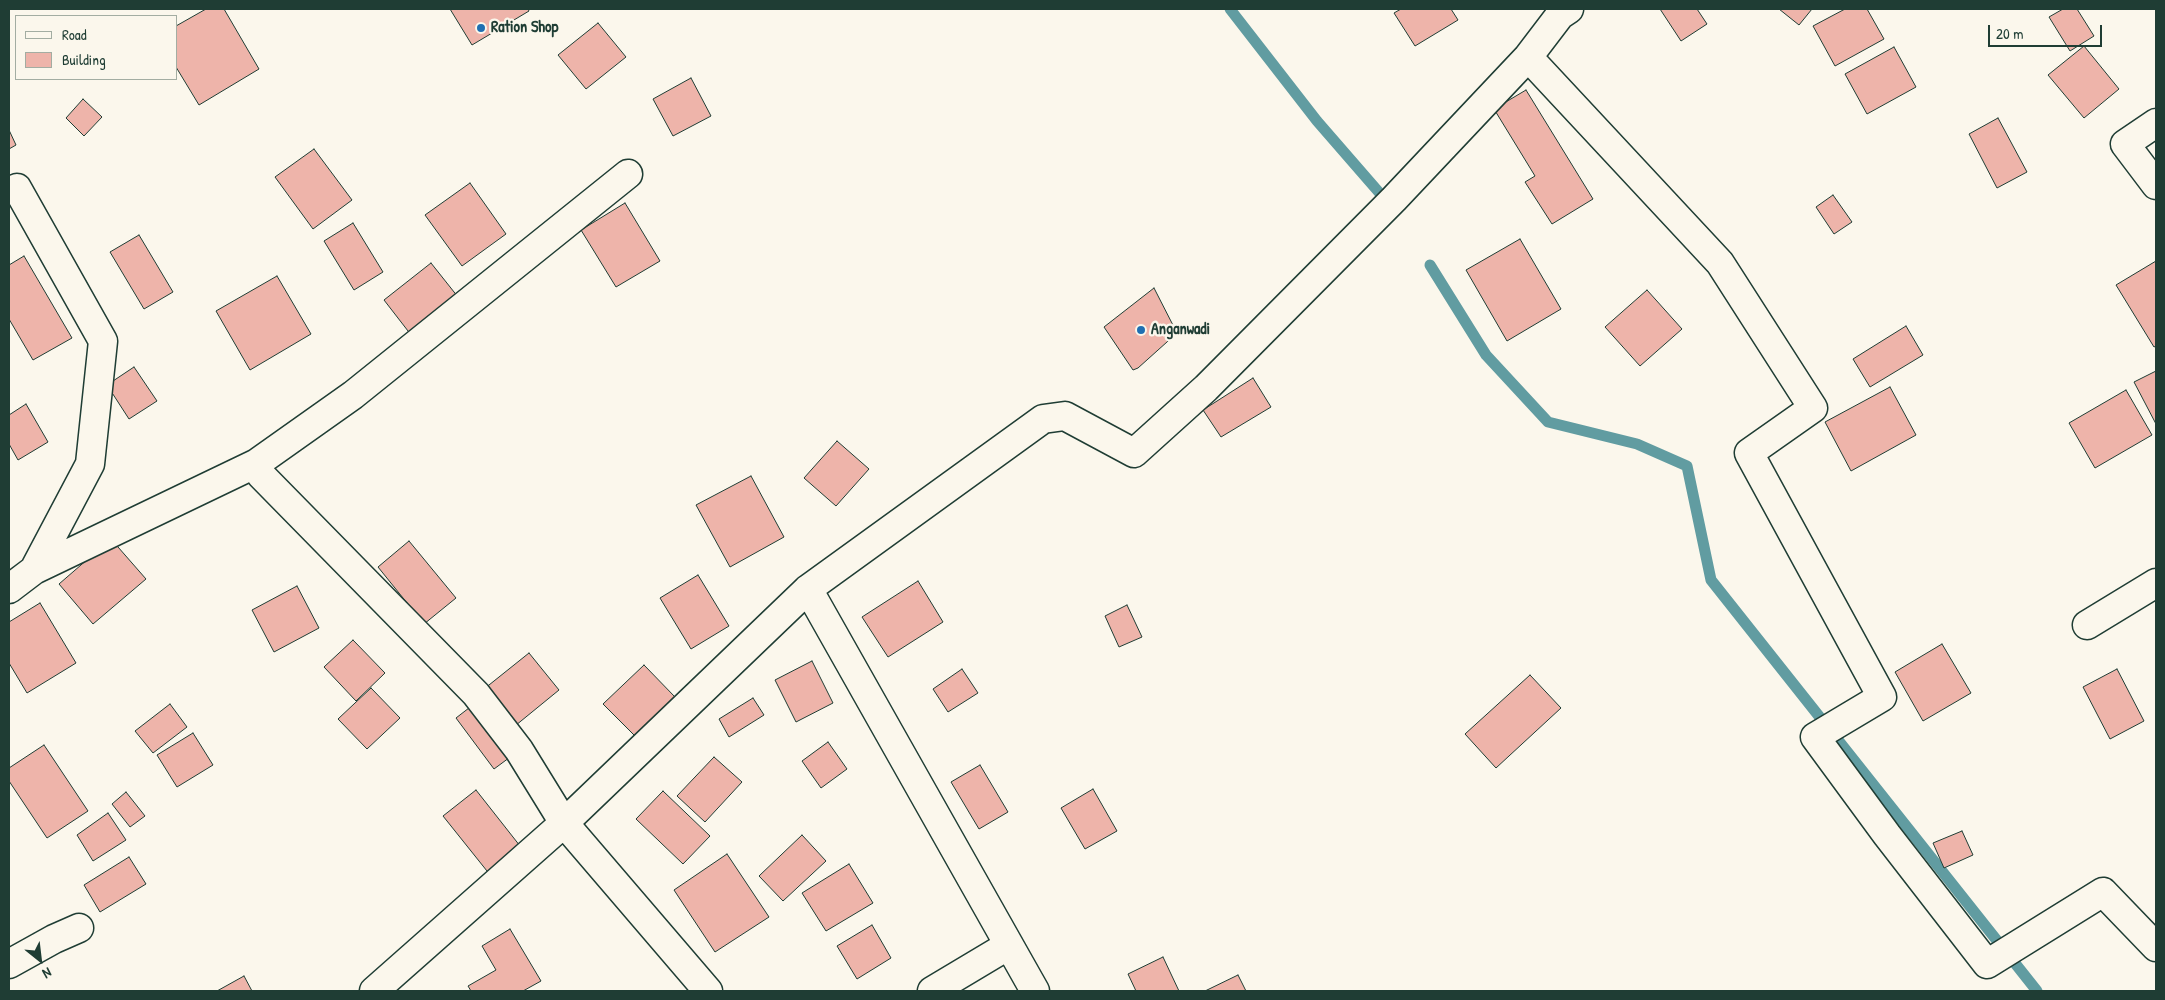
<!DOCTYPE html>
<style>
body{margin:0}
#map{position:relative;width:2165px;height:1000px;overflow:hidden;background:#fbf7ec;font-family:"Patrick Hand",sans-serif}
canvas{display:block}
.frame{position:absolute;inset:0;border:10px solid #1f3d34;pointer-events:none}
.legend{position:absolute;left:15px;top:15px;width:162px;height:65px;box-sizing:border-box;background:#fbf7ec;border:1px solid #a3ada2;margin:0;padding:6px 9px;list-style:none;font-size:15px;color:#1f3d34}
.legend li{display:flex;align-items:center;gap:10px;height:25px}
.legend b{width:25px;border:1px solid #a3ada2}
.north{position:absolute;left:15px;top:935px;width:50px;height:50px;-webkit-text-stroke:4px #fbf7ec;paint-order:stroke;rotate:151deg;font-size:14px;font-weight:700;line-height:20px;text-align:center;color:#1f3d34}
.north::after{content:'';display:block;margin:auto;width:18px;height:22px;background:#1f3d34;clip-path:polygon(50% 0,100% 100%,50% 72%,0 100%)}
.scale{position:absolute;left:1988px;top:25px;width:114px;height:22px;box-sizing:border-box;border:2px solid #1f3d34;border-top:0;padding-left:6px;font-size:15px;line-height:18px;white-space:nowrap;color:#1f3d34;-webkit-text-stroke:4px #fbf7ec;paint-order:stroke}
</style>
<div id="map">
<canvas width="2165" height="1000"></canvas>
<div class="frame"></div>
<ul class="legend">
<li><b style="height:6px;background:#fbf7ec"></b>Road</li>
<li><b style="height:14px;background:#eeb4aa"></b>Building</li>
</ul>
<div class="north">N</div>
<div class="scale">20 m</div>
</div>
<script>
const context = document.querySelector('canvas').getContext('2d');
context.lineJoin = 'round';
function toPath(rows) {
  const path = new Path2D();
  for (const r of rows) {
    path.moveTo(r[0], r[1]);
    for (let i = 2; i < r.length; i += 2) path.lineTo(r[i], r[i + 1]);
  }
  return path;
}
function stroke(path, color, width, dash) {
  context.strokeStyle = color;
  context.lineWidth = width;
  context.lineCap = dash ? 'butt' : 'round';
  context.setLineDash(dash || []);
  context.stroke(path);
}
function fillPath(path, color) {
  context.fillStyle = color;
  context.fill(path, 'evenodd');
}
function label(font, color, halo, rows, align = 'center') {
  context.font = font + ' "Patrick Hand",sans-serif';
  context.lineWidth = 4.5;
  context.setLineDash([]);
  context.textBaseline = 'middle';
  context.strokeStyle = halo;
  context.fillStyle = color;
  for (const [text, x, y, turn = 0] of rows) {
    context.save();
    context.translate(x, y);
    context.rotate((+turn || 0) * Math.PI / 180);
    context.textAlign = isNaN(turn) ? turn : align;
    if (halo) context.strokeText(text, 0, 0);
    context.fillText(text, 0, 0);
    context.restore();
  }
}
stroke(toPath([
 [1230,9,1317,121,1390,205],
 [1430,265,1486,355,1548,422,1637,444,1687,466,1711,580,2037,991]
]), '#619ca1', 11);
const building = toPath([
 [206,9,224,9,259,69,199,105,176,67,176,26,206,9],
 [450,9,528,9,529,11,472,45,450,9],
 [1401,9,1451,9,1458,20,1415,46,1394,13,1401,9],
 [1660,9,1697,9,1707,24,1681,41,1660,9],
 [1779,9,1812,9,1799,25,1779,9],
 [1845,9,1867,9,1884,39,1835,66,1813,26,1845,9],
 [2063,9,2077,9,2094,36,2070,51,2049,17,2063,9],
 [598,23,626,57,586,89,558,55,598,23],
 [2084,46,2119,89,2084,118,2048,75,2084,46],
 [1894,47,1916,87,1867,114,1845,74,1894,47],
 [691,78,711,116,673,136,653,99,691,78],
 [1526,90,1593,199,1552,224,1525,182,1535,176,1494,109,1526,90],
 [83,99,102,117,84,136,66,118,83,99],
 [1998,118,2027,172,1997,188,1969,134,1998,118],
 [9,130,16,145,9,149,9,130],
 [314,149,352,200,313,229,275,177,314,149],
 [470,183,506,234,462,266,425,215,470,183],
 [1833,195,1852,222,1834,234,1816,207,1833,195],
 [625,203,660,261,616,287,581,230,625,203],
 [353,223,383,272,354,290,324,241,353,223],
 [139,235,173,292,144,309,110,252,139,235],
 [1520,239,1561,309,1507,341,1466,270,1520,239],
 [24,256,72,338,33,360,9,319,9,265,24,256],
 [2156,261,2156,346,2154,347,2116,285,2156,261],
 [431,263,462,302,415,340,384,300,431,263],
 [277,276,311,334,250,370,216,311,277,276],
 [1154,288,1177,333,1138,368,1133,370,1104,327,1154,288],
 [1647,290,1682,329,1640,366,1605,327,1647,290],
 [1906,326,1923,355,1870,387,1853,359,1906,326],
 [134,367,157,401,129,419,107,385,134,367],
 [2156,371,2156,424,2134,382,2156,371],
 [1253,378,1271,407,1221,437,1203,410,1253,378],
 [1890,387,1916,435,1851,471,1825,422,1890,387],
 [2126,390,2152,435,2095,468,2069,423,2126,390],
 [26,404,48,442,18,460,9,444,9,415,26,404],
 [837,441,869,469,836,506,804,478,837,441],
 [751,476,784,537,730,567,696,505,751,476],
 [111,539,146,579,93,624,59,584,111,539],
 [409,541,456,598,424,624,378,567,409,541],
 [698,575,729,626,691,649,660,598,698,575],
 [918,581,943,622,888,657,862,617,918,581],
 [297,586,319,628,274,652,252,610,297,586],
 [40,603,76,663,27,693,9,663,9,622,40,603],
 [1127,605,1142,637,1119,647,1105,616,1127,605],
 [353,640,385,673,356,701,324,667,353,640],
 [1942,644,1971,693,1923,721,1895,672,1942,644],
 [529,653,559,690,510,730,479,693,529,653],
 [812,661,833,703,796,722,775,680,812,661],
 [644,665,675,697,635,736,603,704,644,665],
 [962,669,978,693,948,712,933,689,962,669],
 [2117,669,2144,721,2110,739,2083,687,2117,669],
 [1530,675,1561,708,1496,768,1465,734,1530,675],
 [371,688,400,718,367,749,338,719,371,688],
 [753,698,764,715,729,737,719,719,753,698],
 [478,701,517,752,494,769,456,718,478,701],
 [170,704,187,727,153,753,135,731,170,704],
 [193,733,213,765,177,787,157,755,193,733],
 [828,742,847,769,821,788,802,761,828,742],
 [44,745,88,811,47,838,9,781,9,768,44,745],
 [714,757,742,782,705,822,677,796,714,757],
 [980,765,1008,812,979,829,951,782,980,765],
 [1093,789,1117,831,1085,849,1061,808,1093,789],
 [476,790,524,851,491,876,443,816,476,790],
 [663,791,710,836,683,864,636,819,663,791],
 [126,792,145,816,130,827,112,804,126,792],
 [108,813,126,840,93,861,77,835,108,813],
 [1962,831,1973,855,1944,868,1933,843,1962,831],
 [802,835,826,861,783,901,759,876,802,835],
 [727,854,769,917,715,952,674,890,727,854],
 [129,857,146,884,100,912,84,885,129,857],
 [849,864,873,903,826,931,802,893,849,864],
 [872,925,891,958,857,979,837,946,872,925],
 [510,929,541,981,523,991,471,991,468,986,496,970,482,946,510,929],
 [1163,957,1179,991,1136,991,1128,974,1163,957],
 [1238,975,1246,991,1205,991,1238,975],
 [244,976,252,991,217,991,244,976]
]);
fillPath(building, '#eeb4aa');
stroke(building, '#1f3d34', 1);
const minor = toPath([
 [1528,57,1720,263,1813,408,1749,453,1882,697,1815,737,1887,835,1987,964,2103,892,2156,947],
 [2156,123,2125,144,2156,185],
 [628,174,353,395,257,463,261,475,476,694,519,750,564,823,708,991],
 [17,188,103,341,90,464,34,570],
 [9,589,34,570,257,463],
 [808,589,1035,991],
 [2087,625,2156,583],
 [9,964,54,939,79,928],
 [374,991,564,823,808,589,1043,419,1065,416,1134,453,1206,388,1394,199,1528,57,1560,15,1569,9],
 [932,991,1009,945]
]);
stroke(minor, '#1f3d34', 31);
stroke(minor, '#fbf7ec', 28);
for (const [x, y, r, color] of [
 [481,28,5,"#1f6fb2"],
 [1141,330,5,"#1f6fb2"]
]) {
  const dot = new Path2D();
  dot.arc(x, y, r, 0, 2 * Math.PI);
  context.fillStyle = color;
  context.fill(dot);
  stroke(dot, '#fbf7ec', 2);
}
label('bold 16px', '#1f3d34', '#fbf7ec', [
 ["Ration Shop",491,28],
 ["Anganwadi",1151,330]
], 'left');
</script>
